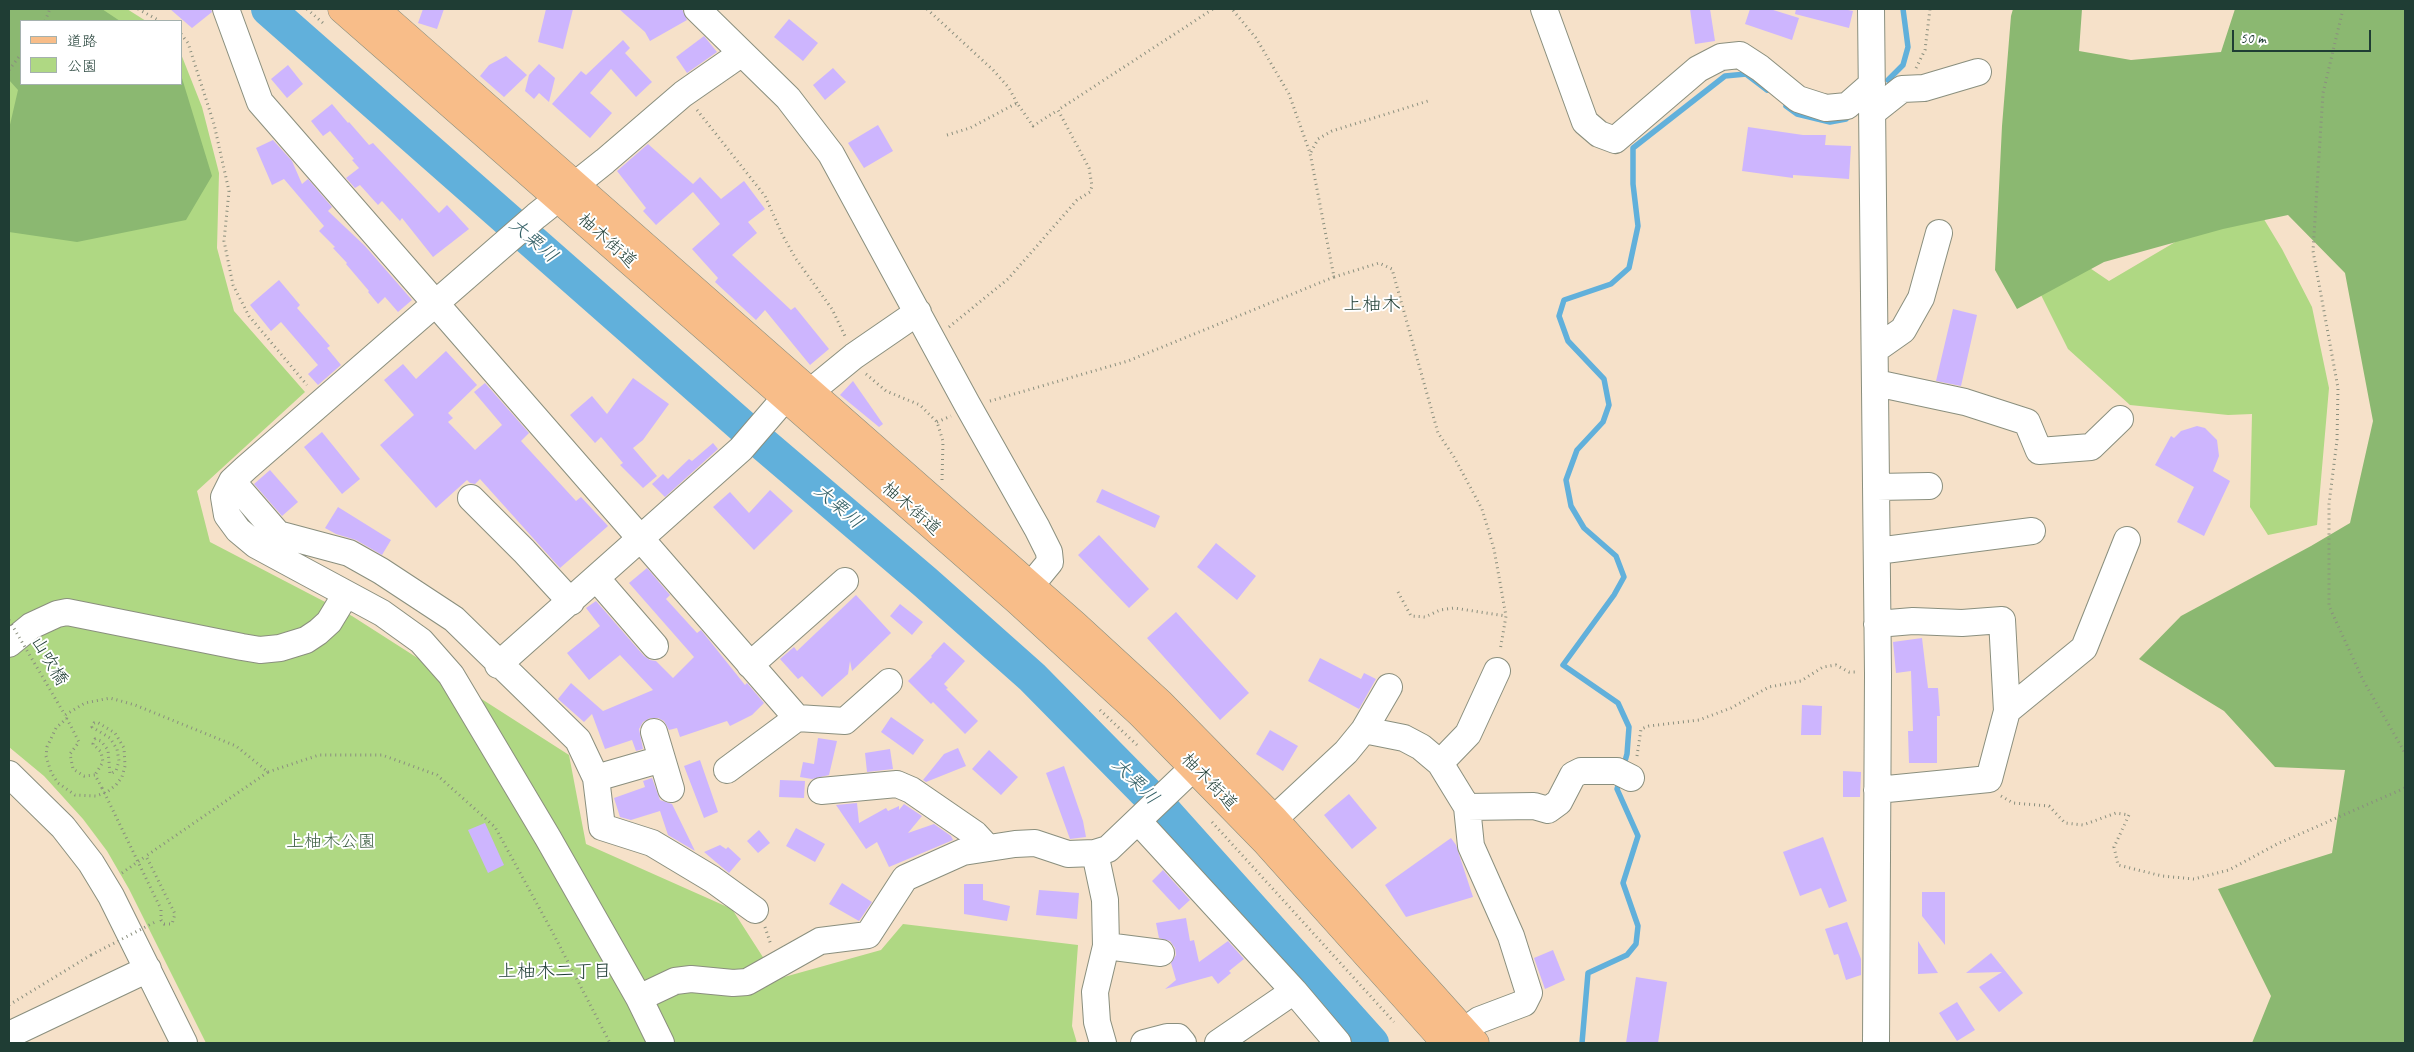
<!DOCTYPE html>
<meta charset="utf-8">
<style>
body{margin:0}
#map{position:relative;width:2414px;height:1052px;overflow:hidden;background:#f6e1c9;font-family:Caveat,"Klee One",sans-serif}
canvas{display:block}
.frame{position:absolute;inset:0;border:10px solid #1f3d34;pointer-events:none}
.legend{position:absolute;left:20px;top:20px;width:162px;height:65px;box-sizing:border-box;background:#fff;border:1px solid #a5b1ae;margin:0;padding:6px 9px;list-style:none;font-size:15px;color:#1f3d34}
.legend li{display:flex;align-items:center;gap:10px;height:25px}
.legend b{width:25px;border:1px solid #a5b1ae}
.scale{position:absolute;left:2232px;top:30px;width:139px;height:22px;box-sizing:border-box;border:2px solid #1f3d34;border-top:0;padding-left:6px;font-size:15px;line-height:18px;white-space:nowrap;color:#1f3d34;-webkit-text-stroke:4px #fff;paint-order:stroke}
</style>
<div id="map">
<canvas width="2414" height="1052"></canvas>
<div class="frame"></div>
<ul class="legend">
<li><b style="height:6px;background:#f8bd89"></b>道路</li>
<li><b style="height:14px;background:#afd883"></b>公園</li>
</ul>
<div class="scale">50 m</div>
</div>
<script>
const context = document.querySelector('canvas').getContext('2d');
context.lineJoin = 'round';
function fillPath(path, color) {
  context.fillStyle = color;
  context.fill(path, 'evenodd');
}
function toPath(rows) {
  const path = new Path2D();
  for (const r of rows) {
    path.moveTo(r[0], r[1]);
    for (let i = 2; i < r.length; i += 2) path.lineTo(r[i], r[i + 1]);
  }
  return path;
}
function stroke(path, color, width, dash) {
  context.strokeStyle = color;
  context.lineWidth = width;
  context.lineCap = dash ? 'butt' : 'round';
  context.setLineDash(dash || []);
  context.stroke(path);
}
function label(font, color, halo, rows, align = 'center') {
  context.font = font + ' Caveat,"Klee One",sans-serif';
  context.lineWidth = 4;
  context.setLineDash([]);
  context.textBaseline = 'middle';
  context.strokeStyle = halo;
  context.fillStyle = color;
  for (const [text, x, y, turn = 0] of rows) {
    context.save();
    context.translate(x, y);
    context.rotate((+turn || 0) * Math.PI / 180);
    context.textAlign = isNaN(turn) ? turn : align;
    if (halo) context.strokeText(text, 0, 0);
    context.fillText(text, 0, 0);
    context.restore();
  }
}
fillPath(toPath([
 [9,9,127,9,146,21,21,21,21,84,181,84,181,54,202,107,219,173,217,248,234,311,305,392,197,491,210,542,352,616,569,755,586,844,732,909,777,979,881,950,903,924,1078,945,1072,1026,1077,1043,206,1043,129,889,107,851,83,819,44,776,9,747],
 [2262,216,2282,249,2312,307,2329,388,2317,525,2268,535,2250,507,2252,414,2228,415,2130,405,2068,349,2036,285,2081,262,2109,281,2216,218]
]), '#afd883');
fillPath(toPath([
 [9,9,102,9,120,21,21,21,21,84,181,84,181,75,212,176,186,220,77,242,9,232,9,129,18,90,9,80],
 [2013,9,2082,9,2079,51,2131,60,2221,52,2235,9,2405,9,2405,1043,2252,1043,2271,996,2218,889,2332,853,2345,770,2275,767,2224,711,2139,659,2181,616,2311,546,2350,523,2373,421,2345,273,2288,215,2223,229,2104,262,2017,309,1995,270,2002,126,2011,16]
]), '#8bb871');
stroke(toPath([
 [1888,80,1903,65,1908,47,1903,9],
 [1786,106,1797,114,1830,122,1846,119,1849,116],
 [1623,768,1627,754,1629,727,1618,703,1563,665,1614,595,1624,577,1616,556,1584,528,1571,506,1566,480,1577,450,1603,422,1609,405,1604,379,1568,341,1559,316,1564,300,1611,284,1629,268,1638,226,1633,184,1633,148,1725,76,1746,74,1767,90],
 [1582,1043,1588,973,1627,955,1636,944,1638,926,1623,883,1638,836,1617,789,1620,779]
]), '#61b0db', 5.5);
stroke(toPath([
 [268,9,742,426,925,582,1032,677,1167,814,1372,1043]
]), '#61b0db', 34);
fillPath(toPath([
 [170,9,211,9,212,12,192,28],
 [423,9,444,9,437,29,418,23],
 [546,9,573,9,563,49,538,42],
 [619,9,682,9,687,20,650,41,645,32],
 [1690,9,1710,9,1715,41,1695,44],
 [1750,9,1770,9,1799,18,1792,40,1745,24],
 [1796,9,1843,9,1853,11,1849,28,1795,14],
 [789,19,818,43,803,61,774,37],
 [704,36,717,52,687,73,676,57],
 [623,40,630,48,625,53,652,82,636,97,611,69,590,93,612,113,590,138,552,104,581,71,586,75],
 [506,56,527,75,504,97,480,76,489,65],
 [539,64,555,78,549,102,539,93,534,99,525,91,529,75],
 [288,65,303,84,287,98,271,79],
 [833,68,846,82,825,100,813,85],
 [332,104,348,123,349,122,369,145,373,143,439,213,447,205,469,229,433,257,402,218,400,221,382,201,378,205,360,185,355,188,346,178,359,168,352,160,354,159,330,131,323,136,311,121],
 [878,125,893,151,864,168,848,143],
 [1748,127,1803,135,1826,135,1825,145,1851,146,1849,179,1793,175,1793,178,1742,171],
 [273,140,292,161,302,184,308,179,332,207,328,211,365,246,412,300,398,312,385,297,378,304,368,292,369,291,346,264,347,263,333,248,335,247,319,231,324,226,284,179,272,185,256,148],
 [648,144,693,184,700,177,721,199,744,181,765,209,748,222,757,233,732,255,791,310,795,307,829,349,810,365,765,310,756,320,715,282,718,278,692,249,720,224,693,192,656,225,643,211,646,208,617,171],
 [279,280,300,305,297,308,330,346,327,348,341,365,318,385,308,374,318,365,281,322,271,331,250,305],
 [1953,309,1977,315,1961,386,1936,381],
 [446,351,477,385,448,413,453,418,448,422,475,450,502,425,474,392,485,383,529,433,521,441,576,501,581,497,608,526,560,568,480,479,475,484,470,483,467,480,436,508,380,445,414,415,384,380,403,364,416,379],
 [633,378,669,404,643,440,633,448,657,476,643,488,620,465,623,463,601,437,595,443,570,415,592,396,607,414],
 [853,381,883,424,879,427,840,395],
 [2197,426,2205,428,2217,440,2219,456,2213,471,2230,481,2204,536,2177,522,2194,487,2155,465,2171,436,2174,438,2181,431],
 [322,432,360,479,342,494,304,447],
 [713,443,718,449,665,497,652,484,663,474,668,479,689,459,692,461],
 [270,470,298,502,282,516,254,484],
 [1102,489,1160,516,1155,528,1096,502],
 [770,490,793,511,754,550,713,507,730,492,749,513],
 [338,507,391,540,382,555,356,540,336,534,325,528],
 [1099,535,1149,589,1129,608,1078,555],
 [1216,543,1256,576,1237,600,1197,567],
 [647,568,670,595,666,599,697,633,701,630,745,685,747,683,764,703,752,715,730,726,727,721,680,737,677,728,669,730,664,721,658,718,650,718,643,722,639,729,643,749,636,751,632,740,605,749,592,714,584,722,558,699,571,683,603,711,653,690,620,655,589,680,567,653,600,626,586,608,596,601,644,656,650,660,656,661,673,678,694,657,629,583],
 [856,595,891,633,852,671,850,661,848,674,822,697,802,676,798,679,780,659,794,647,797,651],
 [900,604,923,622,912,635,890,616],
 [1176,612,1249,693,1220,720,1147,638],
 [1922,638,1928,688,1938,688,1940,716,1937,716,1937,763,1909,763,1908,731,1913,731,1911,671,1896,673,1893,642],
 [944,642,965,661,944,684,948,688,946,689,978,721,965,734,933,702,931,704,908,681,932,657,931,656],
 [1320,658,1361,679,1364,673,1376,679,1359,709,1308,681],
 [1802,705,1822,706,1821,735,1801,735],
 [891,717,924,740,913,755,881,732],
 [1270,730,1298,746,1283,771,1256,754],
 [818,738,837,741,829,775,812,779,800,777,803,762,814,764],
 [958,748,966,766,926,782,923,780,944,754],
 [890,749,893,769,867,772,865,753],
 [989,750,1018,777,1001,795,972,769],
 [700,760,718,812,704,818,684,766],
 [1064,766,1083,821,1086,837,1070,839,1046,773],
 [1843,771,1861,772,1860,797,1843,797],
 [652,778,660,800,672,804,695,851,668,835,660,811,631,820,620,817,614,798,645,787,643,781],
 [780,780,805,781,804,798,779,797],
 [1349,794,1377,828,1352,849,1324,815],
 [857,803,859,823,886,808,888,811,899,806,899,810,904,804,922,816,908,833,934,824,951,836,953,840,889,867,877,842,866,849,836,805],
 [485,823,504,865,488,873,468,830],
 [796,828,825,844,815,862,786,846],
 [759,830,770,843,758,853,747,841],
 [1823,837,1847,901,1829,908,1821,888,1800,896,1783,852],
 [1451,838,1456,845,1473,897,1406,917,1385,885],
 [720,845,726,849,728,847,741,859,729,873,704,852],
 [1163,870,1190,900,1179,910,1152,881],
 [842,883,872,902,859,921,829,904],
 [964,884,983,884,983,900,1010,906,1007,921,964,914],
 [1039,890,1079,893,1077,919,1036,915],
 [1922,892,1945,892,1945,945,1922,916],
 [1186,918,1190,941,1194,940,1199,962,1228,941,1244,959,1229,971,1231,973,1218,984,1212,976,1165,989,1176,980,1171,963,1176,955,1175,948,1170,941,1159,938,1156,923],
 [1847,922,1861,959,1861,975,1846,980,1838,954,1834,955,1825,929],
 [1918,941,1938,973,1918,974],
 [1553,950,1565,980,1545,989,1534,958],
 [1991,953,2023,993,1999,1012,1979,987,2002,972,1966,973],
 [1636,977,1667,982,1658,1043,1626,1043],
 [1957,1002,1975,1030,1957,1041,1939,1013]
]), '#cdb5fe');
const minor = toPath([
 [226,9,260,102,797,718,845,721,889,682],
 [697,9,788,98,831,154,967,404,1037,528,1049,552,1050,562,1018,601],
 [1544,9,1585,122,1599,134,1615,140,1698,69,1721,57,1740,55,1760,68,1798,99,1826,108,1847,106,1872,84],
 [1871,9,1878,674,1876,1043],
 [1873,112,1902,89,1924,88,1978,72],
 [1876,349,1903,330,1921,298,1939,233],
 [1876,383,1965,402,2027,422,2039,451,2091,447,2120,419],
 [810,392,854,356,918,312],
 [232,481,278,534,349,553,381,571,454,619,578,740,596,778,602,827,652,843,712,879,755,910],
 [1877,487,1929,486],
 [471,498,524,551,571,602],
 [1877,551,2032,531],
 [597,579,655,646],
 [1877,624,1913,621,1962,623,2002,620,2007,711],
 [9,644,31,626,57,614,67,612,242,647,260,650,280,648,306,640,318,632,329,622,346,594],
 [498,665,741,449,785,398],
 [750,665,845,581],
 [1364,730,1404,738,1421,747,1440,763,1467,807,1471,846,1511,936,1529,993,1524,1003,1479,1020,1464,1031],
 [654,732,671,789],
 [1440,763,1468,734,1497,671],
 [727,770,797,718],
 [9,774,63,827,91,863,111,896,184,1043],
 [596,778,662,759],
 [1877,790,1989,779,2007,711,2084,648,2127,540],
 [821,791,897,784,911,790,975,834,988,848],
 [1467,807,1534,806,1548,810,1559,802,1573,775,1581,771,1617,771,1631,778],
 [1274,819,1346,752,1364,730,1389,687],
 [1138,821,1294,991,1338,1043],
 [1095,853,1105,900,1106,946,1095,992,1097,1022,1103,1043],
 [1106,946,1161,953],
 [639,998,675,981,691,979,733,983,747,982,820,941,868,935,905,878,963,852,1015,844,1035,843,1068,854,1095,853,1108,849,1194,767],
 [9,1035,148,969],
 [661,1043,639,998,548,838,451,675,421,641,382,613,256,545,238,530,227,515,224,497,232,481,246,468,536,216,605,161,683,94,742,53],
 [1144,1043,1167,1037,1178,1037,1183,1043],
 [1218,1043,1294,991]
]);
const major = toPath([
 [342,9,1018,601,1141,714,1265,841,1446,1043],
 [375,9,1075,625,1160,703,1274,819,1475,1043]
]);
stroke(minor, '#8a8f7e', 28);
stroke(major, '#8a8f7e', 29);
stroke(toPath([
 [138,9,160,21],
 [307,9,323,23],
 [927,9,993,70,1009,88,1017,103],
 [2343,9,2323,93,2313,251,2338,388,2337,440,2329,504,2329,606,2363,680,2405,753],
 [45,21,50,9],
 [181,34,188,43,214,124,229,191,224,241,233,285,249,316,307,385],
 [1916,68,1925,50,1930,9],
 [9,70,21,54],
 [697,110,765,196,783,236,796,259,832,309,845,336],
 [947,135,970,128,1017,103,1033,126,1058,110],
 [1311,152,1318,139,1332,131,1428,101],
 [1334,277,1379,263,1392,269,1438,433,1454,457,1482,509,1494,549,1506,616,1500,651],
 [949,327,1008,279,1077,200,1090,192,1092,186,1089,168,1058,110,1213,9],
 [866,374,886,391,920,405,937,422,943,441,942,480],
 [990,401,1128,361,1334,277,1310,153,1289,94,1256,38,1232,9],
 [937,422,951,416],
 [1398,592,1411,616,1425,617,1440,610,1454,608,1506,616],
 [1100,710,1137,745],
 [67,718,56,728,47,747,46,756,51,772,58,783,75,795,96,796,107,792,116,785,122,777,125,766,124,748,115,733,97,722,94,723,92,727,110,738,117,749,119,761,116,771,110,774,108,750,101,741,95,739,93,744,101,752,103,762,95,775],
 [1637,756,1641,729,1649,726,1699,720,1731,708,1769,687,1801,681,1823,667,1836,665,1849,672,1857,672],
 [268,772,319,755,382,755,437,775,495,827,554,935,610,1043],
 [102,788,95,775,84,776,73,769,70,754,79,742,65,715,85,703,110,698,135,705,236,746,268,772,146,856,175,914,172,924,164,924,161,920,161,909],
 [2001,796,2013,803,2049,806,2065,823,2083,825,2116,813,2129,815,2114,847,2118,865,2162,876,2194,879,2229,870,2277,844,2405,788],
 [1212,822,1394,1022],
 [122,873,146,856],
 [765,927,771,945],
 [9,1005,91,955]
]), '#8a8f7e', 3, [1, 4]);
stroke(minor, '#fff', 26);
stroke(major, '#f8bd89', 28);
stroke(toPath([
 [9,620,65,715],
 [102,788,161,909],
 [91,955,157,921]
]), '#8a8f7e', 3, [1, 4]);
label('18px', '#1f3d34', '#fff', [
 ["柚木街道",607,241,42],
 ["柚木街道",911,509,41],
 ["山吹橋",49,661,59],
 ["柚木街道",1209,782,46]
]);
label('18px', '#436448', '#fff', [
 ["上柚木公園",331,842]
]);
label('italic 19px', '#336066', '#fff', [
 ["大栗川",533,241,41],
 ["大栗川",838,507,41],
 ["大栗川",1135,782,45]
]);
label('19px', '#1f3d34', '#fff', [
 ["上柚木",1372,305],
 ["上柚木二丁目",555,972]
]);
</script>
